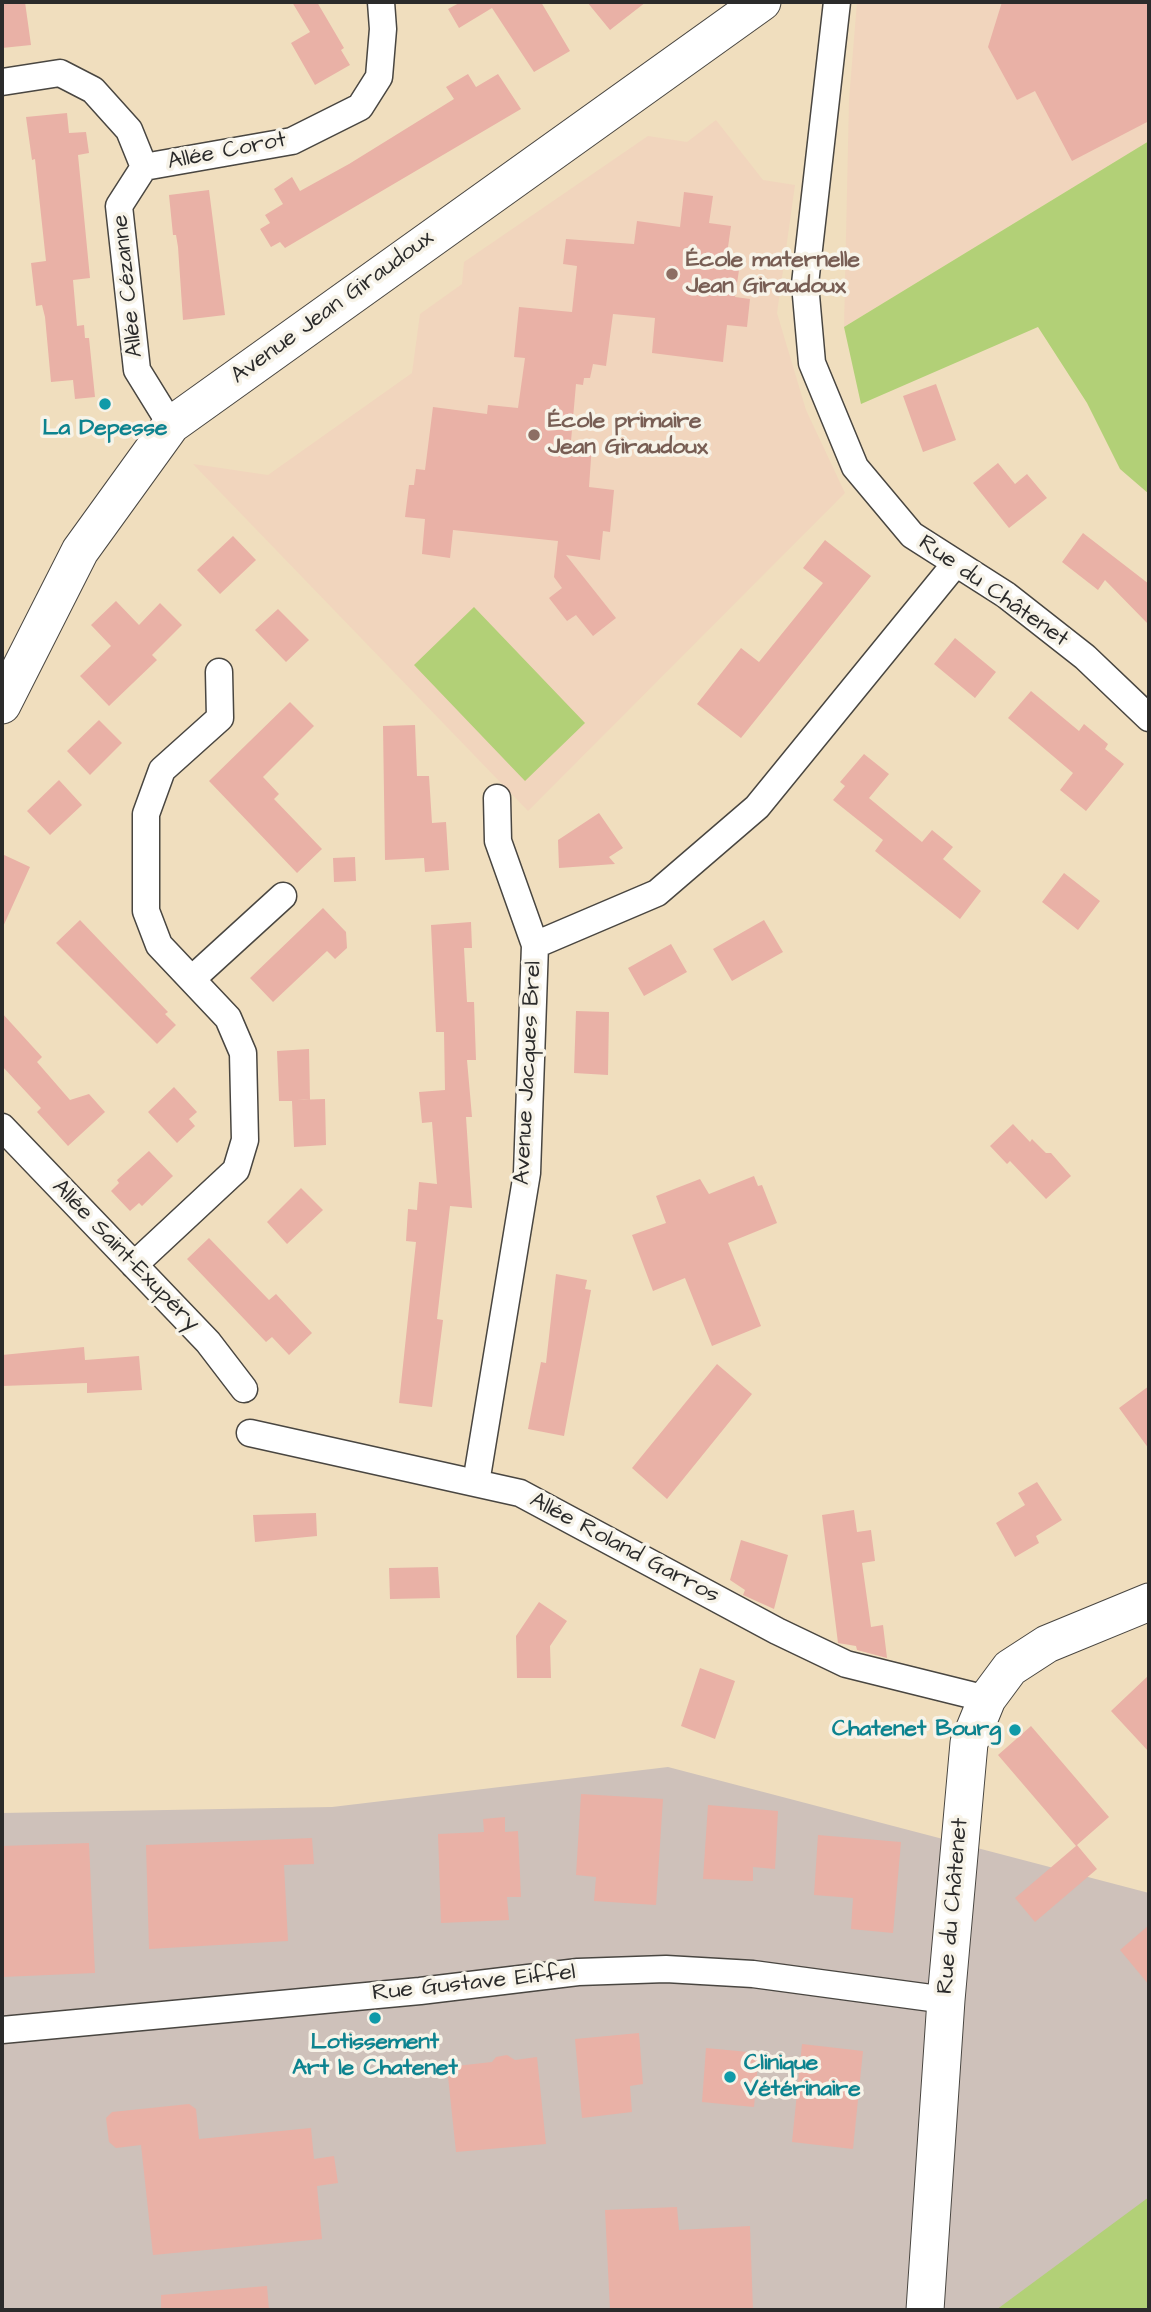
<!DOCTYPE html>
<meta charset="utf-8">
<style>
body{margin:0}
#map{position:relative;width:1151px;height:2312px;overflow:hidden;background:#f0debe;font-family:"Architects Daughter",sans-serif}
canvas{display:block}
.frame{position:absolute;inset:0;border:4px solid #2b2b2b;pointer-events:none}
</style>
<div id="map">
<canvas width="1151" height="2312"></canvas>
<div class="frame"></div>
</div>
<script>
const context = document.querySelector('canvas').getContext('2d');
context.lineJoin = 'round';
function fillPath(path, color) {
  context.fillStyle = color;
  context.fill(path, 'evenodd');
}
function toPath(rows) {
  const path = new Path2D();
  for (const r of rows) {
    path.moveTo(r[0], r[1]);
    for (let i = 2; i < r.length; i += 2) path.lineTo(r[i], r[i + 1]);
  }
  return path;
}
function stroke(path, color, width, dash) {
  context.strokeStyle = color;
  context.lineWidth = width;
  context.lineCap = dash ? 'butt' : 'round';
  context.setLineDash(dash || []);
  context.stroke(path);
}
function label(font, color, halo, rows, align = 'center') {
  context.font = font + ' "Architects Daughter",sans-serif';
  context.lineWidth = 7;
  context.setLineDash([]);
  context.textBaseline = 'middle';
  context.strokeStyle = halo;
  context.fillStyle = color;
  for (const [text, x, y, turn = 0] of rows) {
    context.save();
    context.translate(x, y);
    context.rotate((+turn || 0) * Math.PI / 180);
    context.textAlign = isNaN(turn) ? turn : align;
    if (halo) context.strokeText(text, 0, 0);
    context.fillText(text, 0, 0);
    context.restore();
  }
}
fillPath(toPath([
 [857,2,1149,2,1149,141,844,327,849,100],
 [716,120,763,180,795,185,777,313,806,410,845,493,528,811,193,464,268,475,412,373,420,314,462,284,464,262,648,136,687,142]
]), '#f1d5bd');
fillPath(toPath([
 [668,1767,1149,1893,1149,2310,2,2310,2,1813,332,1807]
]), '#cec1ba');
fillPath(toPath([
 [1149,141,1149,494,1120,469,1087,403,1038,327,861,404,844,327],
 [474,607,585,723,525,781,414,665],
 [1149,2197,1149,2310,996,2310]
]), '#b2d077');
fillPath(toPath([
 [2,2,25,2,31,45,2,48],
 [292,2,317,2,344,48,341,50,350,65,315,85,291,43,310,32],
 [461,2,541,2,570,51,534,72,492,8,459,28,448,9],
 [587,2,646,2,610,30],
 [1002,2,1149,2,1149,121,1072,161,1035,91,1017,100,988,47],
 [468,74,476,87,498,74,521,109,285,248,280,242,271,247,260,229,270,223,265,215,283,204,274,189,292,177,300,191,349,164,454,99,446,87],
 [67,113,69,133,86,132,89,153,78,155,90,278,73,280,77,326,84,325,85,338,89,338,95,397,75,399,73,380,51,382,45,317,42,305,36,306,31,263,46,261,35,159,32,160,26,117],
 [209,190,225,315,183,320,178,247,176,235,173,235,169,195],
 [684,192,713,196,709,223,731,226,725,268,739,270,735,297,750,299,747,327,727,325,723,362,652,353,655,318,613,314,606,366,593,364,590,378,584,378,583,385,576,384,571,441,592,444,589,487,614,490,610,532,603,531,600,560,566,555,616,618,593,636,576,615,567,621,549,598,562,588,554,577,558,541,453,530,450,558,422,554,425,519,405,517,409,485,414,485,416,469,425,470,433,407,487,414,488,405,518,408,525,358,514,357,519,307,572,312,577,266,563,264,566,239,634,244,637,221,680,227],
 [936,384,956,440,923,452,903,396],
 [998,463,1015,484,1027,474,1047,498,1009,528,973,483],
 [1083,533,1149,584,1149,625,1105,580,1098,590,1062,562],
 [233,536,256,560,220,594,197,570],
 [825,540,871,576,741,738,697,704,741,648,759,662,823,583,803,568],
 [116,601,139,625,160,603,182,625,152,655,157,660,109,706,80,676,111,646,91,625],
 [278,609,309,640,286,662,255,630],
 [955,638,996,672,975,698,934,664],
 [1031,691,1079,731,1084,724,1108,744,1105,749,1124,764,1086,811,1060,790,1073,773,1008,718],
 [290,702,314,726,263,777,279,794,274,799,322,849,297,873,209,781],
 [99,720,122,743,90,775,67,751],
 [415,725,417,776,429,776,432,823,446,822,449,870,425,872,424,858,385,860,383,726],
 [864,754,889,774,869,798,922,842,932,830,953,847,943,859,981,891,960,919,875,851,883,840,833,800,845,786,840,782],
 [59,780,82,805,50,835,27,811],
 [599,813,623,848,609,857,615,864,559,868,558,840],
 [2,854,30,867,2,929],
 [355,857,356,881,334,882,333,858],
 [1064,873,1100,901,1078,930,1042,902],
 [323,908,346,932,347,948,335,959,327,951,273,1002,250,978],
 [80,920,168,1012,165,1014,176,1025,157,1044,56,943],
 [764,920,783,952,732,981,713,949],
 [471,922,472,948,464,948,467,1002,474,1002,476,1060,467,1060,472,1117,466,1117,472,1208,450,1206,437,1319,443,1320,432,1407,399,1403,416,1242,406,1241,408,1209,417,1210,419,1182,437,1184,432,1122,422,1123,419,1092,445,1090,444,1032,436,1032,431,925],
 [671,944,687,972,644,996,628,968],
 [576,1011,609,1012,608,1075,574,1073],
 [2,1013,42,1057,37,1062,70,1100,89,1094,105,1112,68,1146,37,1112,41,1108,2,1066],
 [309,1049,310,1100,297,1100,325,1099,326,1145,294,1147,292,1101,279,1101,277,1051],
 [174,1087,197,1112,189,1119,195,1126,177,1143,148,1112],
 [1013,1124,1030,1142,1032,1139,1046,1153,1051,1153,1071,1176,1046,1199,1010,1161,1007,1164,990,1146],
 [149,1151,173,1176,142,1206,139,1203,130,1211,111,1191,119,1183,117,1180],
 [754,1176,758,1186,762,1185,777,1223,728,1243,761,1326,712,1346,685,1278,653,1291,632,1235,666,1223,656,1196,700,1179,709,1194],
 [301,1188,323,1210,287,1244,267,1222],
 [209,1238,269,1300,276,1294,312,1333,289,1355,272,1337,266,1342,187,1259],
 [556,1274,587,1280,585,1289,591,1290,564,1436,528,1429,541,1362,546,1363],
 [84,1347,85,1360,139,1356,142,1390,87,1393,87,1383,2,1386,2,1355],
 [717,1364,752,1394,667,1499,632,1468],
 [1149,1386,1149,1449,1119,1408],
 [1037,1482,1062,1520,1036,1536,1039,1543,1015,1557,996,1523,1025,1505,1018,1493],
 [854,1510,857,1532,871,1530,875,1561,862,1563,871,1627,883,1625,887,1658,857,1650,856,1646,838,1643,822,1515],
 [316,1513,317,1536,255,1542,253,1515],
 [741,1540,788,1555,774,1609,743,1595,745,1590,730,1580],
 [438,1567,440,1598,390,1599,389,1568],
 [539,1602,567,1621,550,1646,551,1678,517,1678,516,1636],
 [700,1668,735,1681,715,1739,681,1726],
 [1149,1675,1149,1752,1111,1711],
 [1031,1726,1109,1817,1077,1845,1097,1869,1035,1922,1015,1898,1076,1846,998,1755],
 [581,1794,663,1799,656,1905,594,1901,596,1877,576,1875],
 [708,1805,778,1811,775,1869,753,1867,753,1881,703,1879],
 [505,1817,505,1832,518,1831,521,1897,507,1897,509,1920,441,1923,438,1834,484,1832,483,1819],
 [818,1835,901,1842,893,1933,851,1929,853,1898,814,1895],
 [312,1838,314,1864,284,1865,288,1941,149,1949,146,1845],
 [89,1843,95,1973,2,1977,2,1846],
 [1149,1925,1149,1985,1120,1950],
 [639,2033,643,2084,630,2086,632,2112,582,2118,575,2039],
 [802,2044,863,2051,853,2149,792,2142],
 [706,2048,759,2053,754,2107,702,2102],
 [507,2055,515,2060,537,2057,546,2144,456,2152,447,2067,492,2062,496,2057],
 [189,2104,196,2109,199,2139,311,2128,314,2159,334,2156,338,2183,317,2186,322,2239,153,2255,141,2145,116,2148,109,2142,106,2118,112,2112],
 [677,2207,679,2230,750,2226,753,2310,610,2310,605,2210],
 [267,2286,269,2310,161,2310,161,2295]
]), '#e9b1a6');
const street = toPath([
 [837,2,805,284,812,363,855,467,912,535,1006,595,1085,657,1149,718],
 [2,82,60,73,93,90,129,130,144,167,119,206,137,370,171,425],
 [144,167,292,141,360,107,379,77,383,29,381,2],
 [497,798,498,841,535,945],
 [192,979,283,896],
 [2,1127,208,1342,244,1389],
 [134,1265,236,1170,245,1140,243,1053,228,1018,159,945,146,911,146,814,162,770,220,718,219,672],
 [250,1433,520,1493,777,1631,846,1664,987,1699],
 [476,1483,527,1173,535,945,657,893,757,807,956,563],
 [2,2030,420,1991,578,1972,666,1969,753,1974,946,2000]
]);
const secondary = toPath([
 [2,705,80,551,171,425,762,2],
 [925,2310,946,2000,969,1743,987,1699,1010,1668,1047,1644,1149,1602]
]);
stroke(street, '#494641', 29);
stroke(secondary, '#494641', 39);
stroke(street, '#fff', 26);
stroke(secondary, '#fff', 37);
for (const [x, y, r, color] of [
 [672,274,7,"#8d6e63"],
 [105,404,7,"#0f9aa8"],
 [534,435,7,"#8d6e63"],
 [1015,1730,7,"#0f9aa8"],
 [375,2018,7,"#0f9aa8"],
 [730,2077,7,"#0f9aa8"]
]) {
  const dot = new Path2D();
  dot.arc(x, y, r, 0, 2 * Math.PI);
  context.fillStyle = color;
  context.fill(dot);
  stroke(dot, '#f7f3e8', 2.5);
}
label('23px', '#2b2b2b', '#f7f3e8', [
 ["Allée Corot",227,152,-11],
 ["Allée Cézanne",129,286,-96],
 ["Avenue Jean Giraudoux",333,308,-36],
 ["Rue du Châtenet",993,592,35],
 ["Avenue Jacques Brel",529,1073,-87],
 ["Allée Saint-Exupéry",125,1256,46],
 ["Allée Roland Garros",624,1549,28],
 ["Rue du Châtenet",954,1906,-85],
 ["Rue Gustave Eiffel",474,1984,-6]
]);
label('bold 23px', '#785e54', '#f7f3e8', [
 ["École maternelle",686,261],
 ["Jean Giraudoux",686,287],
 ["École primaire",548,422],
 ["Jean Giraudoux",548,448]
], 'left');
label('bold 23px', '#0d838f', '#f7f3e8', [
 ["La Depesse",105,429],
 ["Chatenet Bourg",1001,1730,"right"],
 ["Lotissement",375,2043],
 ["Art le Chatenet",375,2069],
 ["Clinique",744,2064,"left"],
 ["Vétérinaire",744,2090,"left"]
]);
</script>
